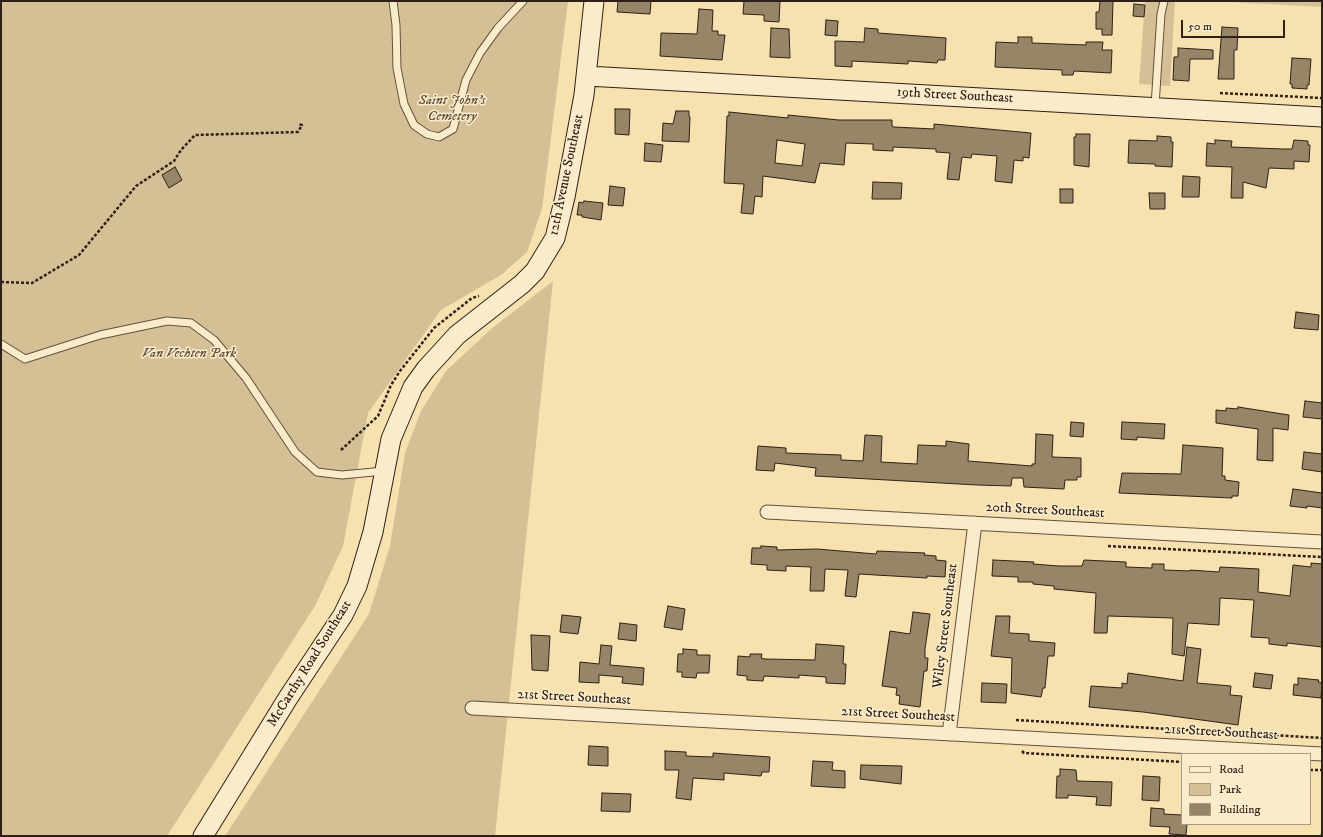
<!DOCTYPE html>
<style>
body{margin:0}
#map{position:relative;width:1323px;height:837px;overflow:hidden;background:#f7e1af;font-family:"IM FELL DW Pica",serif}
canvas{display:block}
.frame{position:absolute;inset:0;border:2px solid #2d2119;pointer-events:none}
.legend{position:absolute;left:1181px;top:753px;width:130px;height:72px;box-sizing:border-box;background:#faeccb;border:1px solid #a89b84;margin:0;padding:5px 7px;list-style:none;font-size:12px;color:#2d2119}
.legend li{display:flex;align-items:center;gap:8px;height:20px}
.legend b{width:20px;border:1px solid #a89b84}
.scale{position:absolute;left:1181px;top:20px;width:104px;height:18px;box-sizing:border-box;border:2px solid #2d2119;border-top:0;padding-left:5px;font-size:12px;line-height:14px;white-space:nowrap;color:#2d2119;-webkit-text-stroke:3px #faeccb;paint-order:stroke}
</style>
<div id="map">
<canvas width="1323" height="837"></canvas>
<div class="frame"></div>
<ul class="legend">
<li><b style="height:5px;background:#faeccb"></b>Road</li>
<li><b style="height:11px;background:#d5c096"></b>Park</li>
<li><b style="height:11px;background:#968567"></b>Building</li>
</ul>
<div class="scale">50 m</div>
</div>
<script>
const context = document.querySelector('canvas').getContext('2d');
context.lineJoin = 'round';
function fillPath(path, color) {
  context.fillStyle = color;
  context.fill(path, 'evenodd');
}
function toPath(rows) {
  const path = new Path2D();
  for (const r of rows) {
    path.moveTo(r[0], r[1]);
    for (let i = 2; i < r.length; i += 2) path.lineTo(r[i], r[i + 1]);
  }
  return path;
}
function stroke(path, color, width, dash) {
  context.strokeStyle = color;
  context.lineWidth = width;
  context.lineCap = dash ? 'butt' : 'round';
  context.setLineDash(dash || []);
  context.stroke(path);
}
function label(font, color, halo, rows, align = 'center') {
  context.font = font + ' "IM FELL DW Pica",serif';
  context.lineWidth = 3;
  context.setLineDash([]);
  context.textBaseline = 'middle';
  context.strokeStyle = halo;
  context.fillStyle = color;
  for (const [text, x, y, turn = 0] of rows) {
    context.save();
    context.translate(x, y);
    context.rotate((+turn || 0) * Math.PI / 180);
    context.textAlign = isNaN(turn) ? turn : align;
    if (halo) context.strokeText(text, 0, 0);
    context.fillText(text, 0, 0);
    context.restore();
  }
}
fillPath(toPath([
 [1,1,568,1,542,209,527,252,501,275,441,310,368,413,343,546,315,606,167,836,1,836],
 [1145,1,1175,1,1170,86,1139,84],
 [1211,1,1322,1,1322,7],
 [553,281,495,836,225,836,369,614,390,546,405,453,421,411,446,371,491,329]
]), '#d5c096');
const building = toPath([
 [618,1,651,1,650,14,617,12,618,1],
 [744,1,780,1,779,22,764,21,764,15,743,14,744,1],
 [1100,1,1113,1,1112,35,1102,35,1102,29,1096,29,1096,12,1099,12,1100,1],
 [1134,4,1145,5,1144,17,1133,16,1134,4],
 [699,9,713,10,712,31,718,31,718,35,725,35,722,60,660,56,661,33,697,34,699,9],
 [826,20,838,21,837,36,825,35,826,20],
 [1222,27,1238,28,1237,50,1234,50,1234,79,1218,79,1222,27],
 [771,28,789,29,790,58,770,57,771,28],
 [865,28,878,29,878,33,946,38,945,60,938,60,937,63,908,61,908,64,852,61,852,67,835,66,835,41,864,42,865,28],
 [1018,37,1032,37,1032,43,1086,45,1086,42,1103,42,1102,50,1112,50,1111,73,1074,71,1073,75,1062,75,1062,70,995,67,996,42,1018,43,1018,37],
 [1178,48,1213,50,1213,59,1190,59,1189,81,1173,80,1174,57,1178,57,1178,48],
 [1292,58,1311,59,1309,85,1307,85,1307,89,1292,88,1292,84,1290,84,1292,58],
 [615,109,630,109,629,135,615,134,615,109],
 [676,111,689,111,689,116,690,117,689,142,662,141,663,123,673,124,676,111],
 [729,112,788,118,788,115,839,120,892,120,892,126,894,127,934,129,934,124,1031,133,1029,158,1023,157,1023,161,1014,160,1012,183,995,181,997,156,972,154,971,158,962,157,959,180,947,179,950,153,936,152,936,149,893,147,893,151,873,150,873,144,846,143,844,165,820,163,815,183,763,176,762,197,755,196,753,214,741,213,744,184,724,183,727,116,729,116,729,112],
 [777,140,805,144,802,166,775,163,777,140],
 [1076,134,1090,134,1089,167,1074,165,1074,137,1076,137,1076,134],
 [1157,136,1171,137,1171,142,1173,142,1172,167,1155,166,1155,164,1128,163,1129,140,1157,141,1157,136],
 [1215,140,1232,141,1231,147,1283,149,1292,149,1294,140,1308,141,1308,145,1310,145,1309,162,1294,161,1294,169,1269,168,1266,188,1243,182,1243,198,1231,198,1232,167,1206,166,1207,143,1215,144,1215,140],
 [645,143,663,145,661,162,644,161,645,143],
 [175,167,182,180,169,188,162,175,175,167],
 [1183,176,1200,177,1199,197,1182,197,1183,176],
 [873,182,902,183,901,199,872,199,873,182],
 [610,186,625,188,623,206,608,205,610,186],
 [1060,189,1073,189,1073,203,1060,203,1060,189],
 [1149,193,1165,193,1165,209,1150,209,1149,193],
 [584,201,603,203,601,220,582,217,582,215,577,215,579,202,583,203,584,201],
 [1296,312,1319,315,1318,330,1294,328,1296,312],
 [1305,401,1322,403,1322,419,1303,417,1305,401],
 [1238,407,1289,415,1288,430,1273,428,1273,461,1257,460,1258,429,1216,423,1216,410,1226,411,1226,408,1238,409,1238,407],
 [1071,422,1084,423,1083,437,1070,436,1071,422],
 [1122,422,1165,424,1164,439,1137,437,1137,440,1121,439,1122,422],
 [1036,434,1053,435,1052,457,1081,458,1081,477,1077,477,1077,480,1065,480,1064,489,1024,487,1023,478,1012,478,1011,486,977,485,815,476,816,468,775,463,774,471,756,470,758,446,786,448,786,453,841,455,841,460,863,461,865,435,882,436,881,462,917,464,918,445,946,446,946,441,969,444,968,461,1032,466,1032,464,1035,464,1036,434],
 [1183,445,1223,448,1222,476,1225,476,1225,480,1239,482,1238,496,1232,496,1232,498,1119,493,1122,473,1181,474,1183,445],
 [1304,452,1322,454,1322,472,1302,469,1304,452],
 [1293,489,1322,493,1322,508,1307,506,1307,508,1290,506,1293,489],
 [761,546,777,547,777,550,817,549,876,554,877,551,925,553,924,555,936,556,936,560,946,561,945,577,927,576,927,578,859,574,856,597,845,596,848,570,825,569,824,591,810,591,811,567,786,566,786,571,767,570,767,565,751,564,752,548,761,548,761,546],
 [993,560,1034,562,1033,564,1059,566,1082,566,1084,560,1126,562,1126,567,1152,568,1152,564,1164,564,1164,570,1190,571,1190,570,1219,572,1220,567,1259,569,1258,592,1290,596,1293,565,1311,567,1311,563,1322,564,1322,647,1287,643,1287,646,1269,644,1269,638,1251,637,1254,600,1220,598,1219,625,1188,623,1184,656,1172,654,1173,618,1108,616,1107,633,1094,633,1096,593,1054,589,1054,586,1033,584,1033,582,1018,582,1018,577,992,576,993,560],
 [668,606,685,609,682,630,664,627,668,606],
 [913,612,930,614,925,649,925,658,928,658,927,671,924,671,920,707,899,704,900,696,896,695,897,688,882,686,890,631,910,634,913,612],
 [562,615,581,617,578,634,560,632,562,615],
 [996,616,1010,616,1009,633,1029,634,1029,641,1055,643,1054,656,1048,656,1045,688,1043,688,1041,697,1011,693,1012,658,991,656,996,616],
 [620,623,637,625,636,641,618,639,620,623],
 [531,635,550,636,548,671,532,670,531,635],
 [816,644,844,646,843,664,846,664,845,684,826,683,826,677,799,675,799,678,764,676,763,681,747,680,747,676,737,675,738,656,750,657,750,654,762,654,761,658,765,659,815,660,816,644],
 [601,645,612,646,610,665,644,668,643,685,622,683,623,677,599,675,599,683,579,682,580,662,599,664,601,645],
 [1187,647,1201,649,1197,683,1231,686,1230,695,1242,696,1238,725,1143,712,1089,707,1091,686,1122,688,1122,683,1127,684,1128,673,1183,681,1187,647],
 [683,649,697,650,697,655,710,655,709,673,697,673,696,678,682,677,682,672,677,672,678,654,683,654,683,649],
 [1255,673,1273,675,1271,689,1253,687,1255,673],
 [1298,678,1319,680,1318,682,1322,683,1321,698,1293,695,1294,684,1298,685,1298,678],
 [982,683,1007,684,1006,703,981,702,982,683],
 [589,746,608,747,608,766,588,765,589,746],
 [665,751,686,752,686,756,713,757,713,753,770,757,769,772,762,772,761,776,724,773,724,780,693,778,691,800,676,798,679,770,665,770,665,751],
 [813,761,833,762,832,770,845,771,845,788,811,786,813,761],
 [861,765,902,766,901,784,860,779,861,765],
 [1060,769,1076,770,1077,781,1112,782,1111,806,1096,805,1097,797,1068,795,1068,798,1056,798,1057,776,1060,776,1060,769],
 [1143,776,1160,777,1159,801,1142,800,1143,776],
 [602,793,631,794,630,812,601,811,602,793],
 [1151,808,1164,809,1164,814,1182,815,1182,824,1187,824,1186,835,1169,834,1170,827,1150,826,1151,808]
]);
fillPath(building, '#968567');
stroke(building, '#2d2119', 1);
const lane = toPath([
 [393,1,396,25,397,68,404,104,414,125,427,134,439,137,453,129,466,80,480,53,498,28,523,1],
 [1155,106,1161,14,1164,1],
 [1,344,25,359,100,335,167,321,191,323,214,340,246,378,295,452,317,472,342,475,384,471]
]);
const street = toPath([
 [767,512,1322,542],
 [472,708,1322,754],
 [949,734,975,523]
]);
const secondary = toPath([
 [587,76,1322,117],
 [203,836,288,698,343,615,357,586,373,532,391,439,413,387,426,369,457,335,522,284,535,271,555,238,565,197,584,95,594,1]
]);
stroke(lane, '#60513e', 9);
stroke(street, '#60513e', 15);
stroke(secondary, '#2d2119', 21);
stroke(toPath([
 [1220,93,1322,98],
 [1,282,32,283,79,255,136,186,174,161,181,150,195,135,298,132,302,125,298,124],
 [341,450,378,416,391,385,400,371,434,328,472,298,479,296],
 [1108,546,1322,557],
 [1016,720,1322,738],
 [1022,751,1024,753,1182,762],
 [1310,770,1322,770],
 [1322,836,1322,833]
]), '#2d2119', 2.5, [3, 2]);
stroke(lane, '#faeccb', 7);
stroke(street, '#faeccb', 13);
stroke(secondary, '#faeccb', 19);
label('14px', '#2d2119', '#faeccb', [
 ["19th Street Southeast",955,96,3],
 ["12th Avenue Southeast",567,175,-78],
 ["20th Street Southeast",1045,511,3],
 ["Wiley Street Southeast",946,626,-83],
 ["McCarthy Road Southeast",310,664,-58],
 ["21st Street Southeast",574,698,3],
 ["21st Street Southeast",898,715,3],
 ["21st Street Southeast",1221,733,3]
]);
label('italic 14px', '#5f513e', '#faeccb', [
 ["Saint John's",452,101],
 ["Cemetery",452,117],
 ["Van Vechten Park",189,354]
]);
</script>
